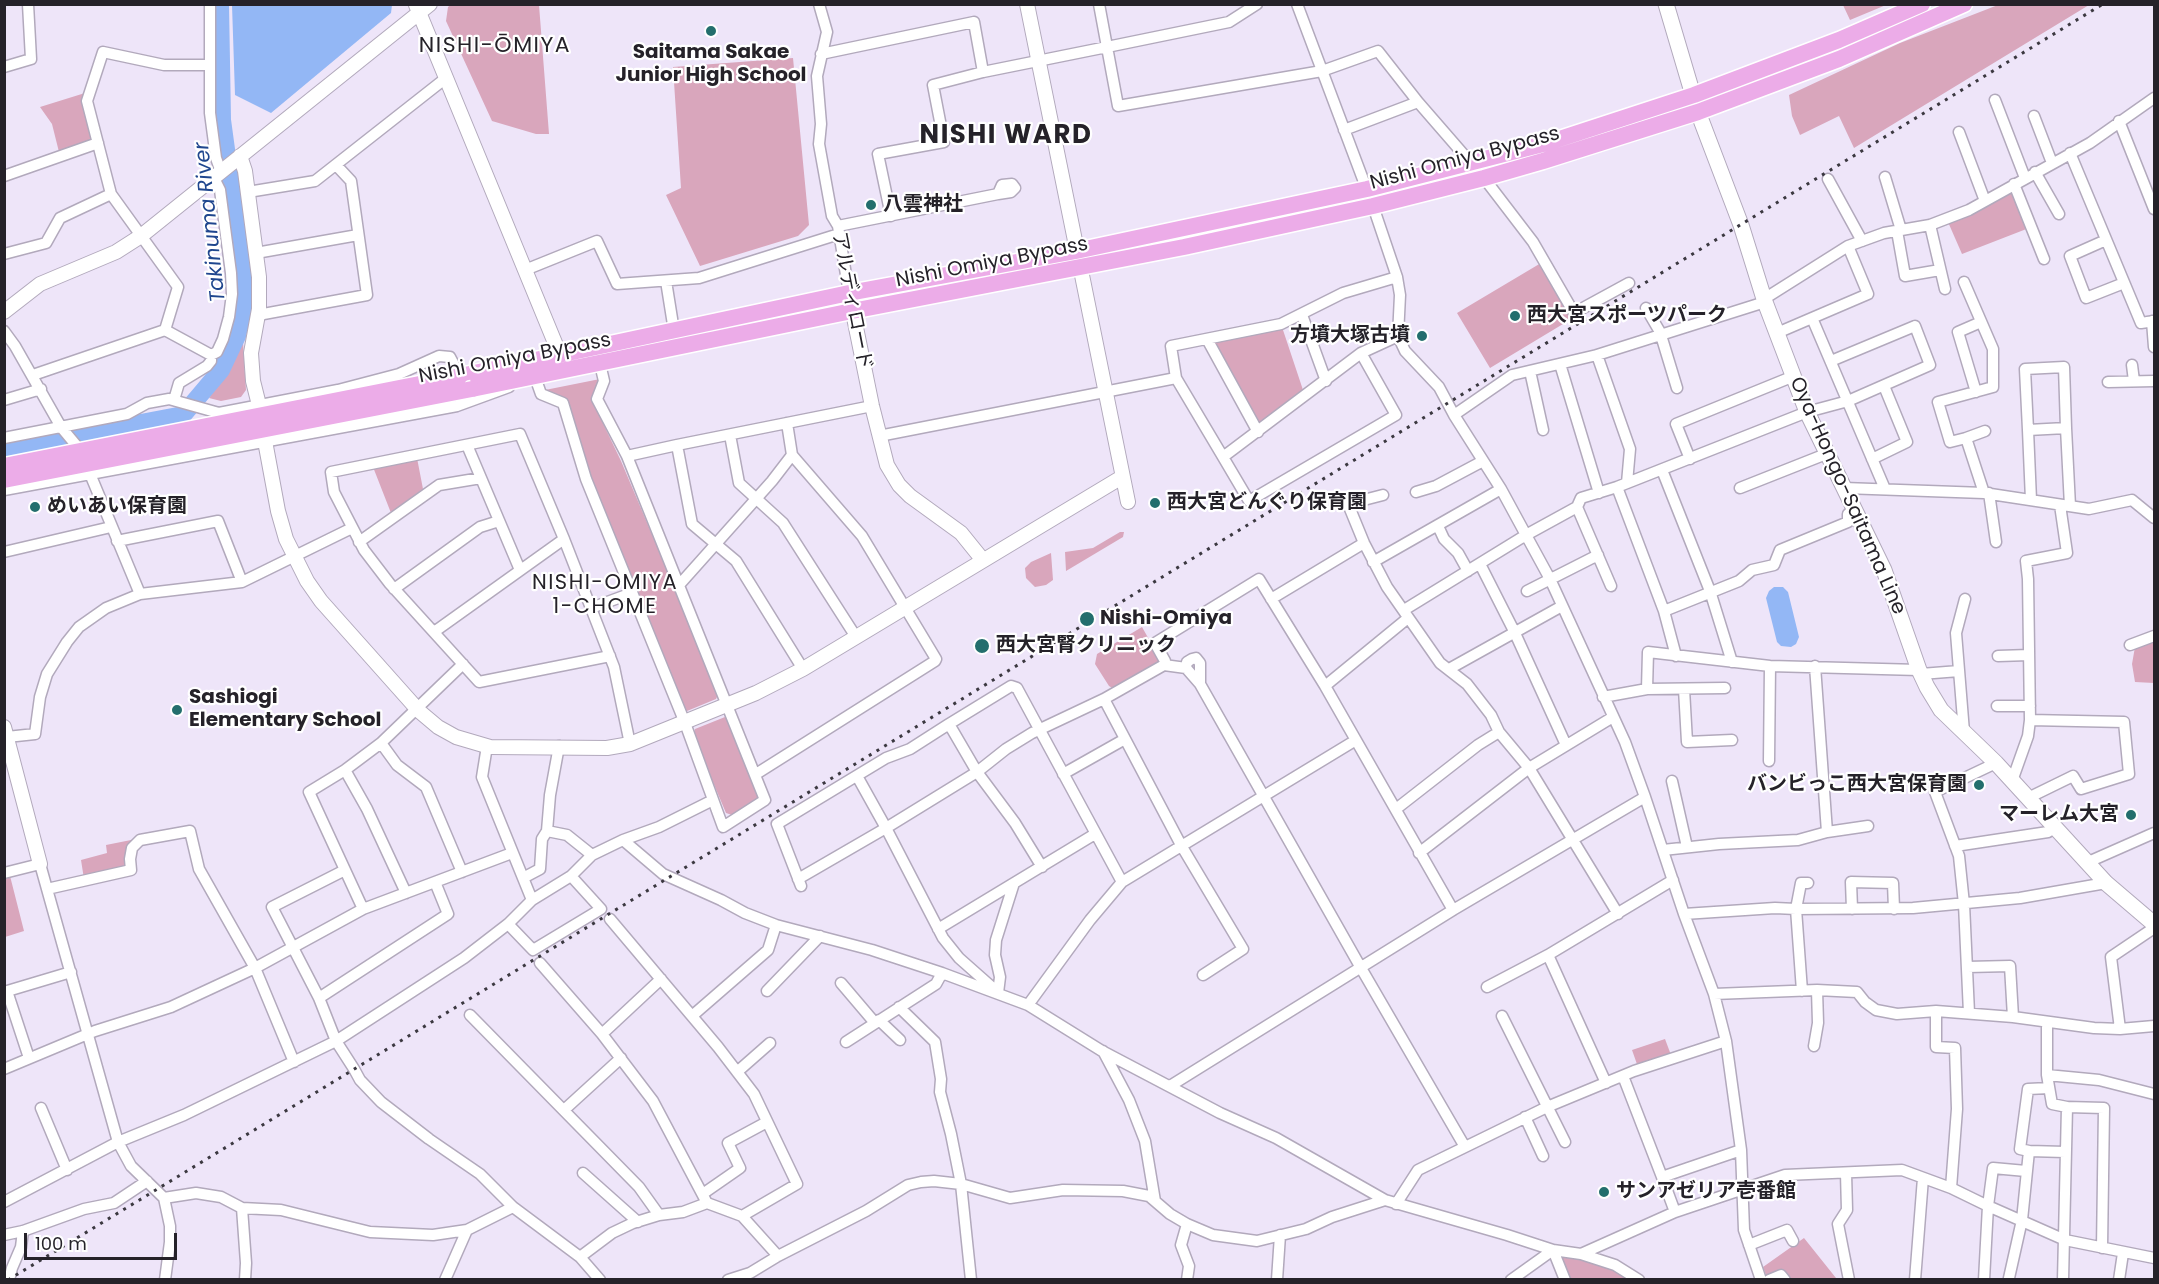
<!DOCTYPE html>
<meta charset="utf-8">
<style>
body{margin:0}
#map{position:relative;width:2159px;height:1284px;overflow:hidden;background:#eee5f9;font-family:Poppins,sans-serif}
canvas{display:block}
.frame{position:absolute;inset:0;border:6px solid #252229;pointer-events:none}
.scale{position:absolute;left:24px;top:1233px;width:153px;height:27px;box-sizing:border-box;border:3px solid #252229;border-top:0;padding-left:8px;font-size:18px;line-height:21px;white-space:nowrap;color:#252229;-webkit-text-stroke:4px #fff;paint-order:stroke}
</style>
<div id="map">
<canvas width="2159" height="1284"></canvas>
<div class="frame"></div>
<div class="scale">100 m</div>
</div>
<script>
const context = document.querySelector('canvas').getContext('2d');
context.lineJoin = 'round';
function fillPath(path, color) {
  context.fillStyle = color;
  context.fill(path, 'evenodd');
}
function toPath(rows) {
  const path = new Path2D();
  for (const r of rows) {
    path.moveTo(r[0], r[1]);
    for (let i = 2; i < r.length; i += 2) path.lineTo(r[i], r[i + 1]);
  }
  return path;
}
function stroke(path, color, width, dash) {
  context.strokeStyle = color;
  context.lineWidth = width;
  context.lineCap = dash ? 'butt' : 'round';
  context.setLineDash(dash || []);
  context.stroke(path);
}
function label(font, color, halo, rows, align = 'center') {
  context.font = font + ' Poppins,"Noto Sans JP",sans-serif';
  context.lineWidth = 4.5;
  context.setLineDash([]);
  context.textBaseline = 'middle';
  context.strokeStyle = halo;
  context.fillStyle = color;
  for (const [text, x, y, turn = 0] of rows) {
    context.save();
    context.translate(x, y);
    context.rotate((+turn || 0) * Math.PI / 180);
    context.textAlign = isNaN(turn) ? turn : align;
    if (halo) context.strokeText(text, 0, 0);
    context.fillText(text, 0, 0);
    context.restore();
  }
}
fillPath(toPath([
 [451,4,539,5,549,134,536,134,492,121,446,21,448,7],
 [1843,5,1886,5,1850,20],
 [1998,5,2089,5,1854,148,1839,116,1800,135,1792,116,1789,95,1900,43],
 [793,58,809,225,798,236,700,266,666,195,681,188,673,67],
 [85,93,92,138,90,143,59,152,52,124,40,107],
 [2012,192,2029,228,1962,254,1948,222],
 [1541,263,1573,318,1490,368,1457,313],
 [1282,327,1304,393,1261,423,1255,423,1212,342],
 [243,342,246,390,241,397,221,401,209,398,228,370],
 [600,379,591,398,621,461,719,693,716,699,687,711,682,708,588,474,567,401,545,390],
 [417,458,423,489,391,513,373,467],
 [1120,532,1124,532,1123,537,1066,571,1065,552,1093,548],
 [1051,553,1053,580,1046,585,1035,587,1026,578,1025,568,1031,562],
 [1142,627,1160,659,1158,664,1114,689,1109,686,1095,664,1097,654],
 [2154,641,2154,683,2135,682,2132,664,2135,647],
 [725,717,730,721,759,793,757,800,732,815,726,813,693,735,695,729],
 [136,839,131,870,84,879,81,860,107,853,106,845],
 [9,872,24,931,5,937,5,874],
 [1665,1039,1671,1055,1638,1067,1632,1050],
 [1804,1238,1836,1278,1787,1279,1767,1278,1763,1267],
 [1556,1254,1614,1267,1635,1279,1567,1279]
]), '#d9a6bc');
fillPath(toPath([
 [232,5,232,4,392,5,391,13,271,113,235,95],
 [1774,587,1783,587,1788,592,1799,637,1796,644,1791,647,1781,646,1777,642,1766,598,1769,591]
]), '#93b7f5');
stroke(toPath([
 [4,449,183,415,221,370,237,336,244,306,244,282,222,120,220,4]
]), '#93b7f5', 18);
const minor = toPath([
 [210,4,210,113,216,158,221,172],
 [819,4,827,32,817,76,821,124,819,144,832,216,838,226,849,293],
 [1257,4,1229,22,1107,47,1118,106,1322,71,1378,51,1418,102,1484,178,1533,242,1574,313,1629,283],
 [1297,4,1373,206,1397,277,1400,295,1398,336,1405,351,1439,387,1454,415,1501,489,1526,535,1550,579,1625,742,1645,797,1684,914,1714,994,1726,1041,1741,1150,1744,1230,1761,1280],
 [821,54,974,22,983,72],
 [4,67,31,59,28,4],
 [1995,100,2025,178],
 [2034,116,2052,163],
 [2119,121,2154,209],
 [1344,130,1418,102],
 [1959,132,1985,201],
 [2070,153,2141,323,2154,321],
 [2035,172,2059,214],
 [4,176,98,143],
 [1885,177,1901,230],
 [1828,179,1862,241],
 [2014,184,2044,259],
 [248,192,315,181,446,78],
 [111,194,87,101,103,52,164,65,209,65],
 [891,216,878,154,944,142,933,85,983,72,1107,47,1099,4],
 [1930,225,1945,289],
 [838,226,998,194,1002,185,1012,184,1015,188,1011,192,998,194],
 [1897,231,1905,276,1940,270],
 [2106,240,2070,256,2086,298,2124,283],
 [256,253,358,235],
 [4,254,46,243,60,218,111,194,178,287,165,330,33,375],
 [525,270,597,241,617,284,699,278,839,234],
 [666,281,674,331],
 [1964,282,1993,349,1993,387,1938,402,1950,442,1966,438,1984,493],
 [1764,299,1848,246,1884,233,1930,225,1969,210,2090,143,2154,98],
 [1646,308,1660,332,1677,388],
 [258,315,367,295,351,181,336,165],
 [1302,315,1326,381],
 [1812,318,1885,489],
 [2152,321,2154,347],
 [165,330,211,355,217,352,223,339,229,317,232,294,231,273,220,190,214,178],
 [4,331,15,346,61,427,76,445,81,455],
 [1777,333,1868,294,1848,246],
 [1207,339,1258,432],
 [1597,355,1630,449,1627,483],
 [600,364,604,381,597,399,627,456],
 [1560,364,1599,493],
 [2132,365,2134,381],
 [1530,371,1543,430],
 [535,377,541,394,563,403,586,479,685,723,723,827,765,800,627,456,677,445],
 [1176,378,1223,457,1361,353,1398,336],
 [2108,382,2154,381],
 [1976,392,1958,332,1981,322],
 [4,400,41,389],
 [174,400,179,383,207,366,211,361,211,355],
 [1454,415,1512,375,1597,355,1765,302],
 [2028,430,2025,369,2064,367,2066,428],
 [730,435,739,483,783,523,856,637],
 [879,436,1176,378,1171,346,1281,324,1343,293,1397,277],
 [4,438,127,414,147,403,169,399,219,413,338,390,399,374,439,356,450,357,460,376],
 [1966,438,1985,431],
 [467,445,520,570],
 [1223,457,1249,501,1396,415,1361,353],
 [1690,459,1676,424,1794,376],
 [1872,459,1907,442,1884,386],
 [1662,470,1710,591,1732,662],
 [1617,487,1664,611,1676,656],
 [1740,488,1826,454],
 [1844,488,1984,493,2089,509,2132,500,2154,518],
 [4,490,457,406,509,387],
 [1416,492,1436,486,1483,461],
 [1989,493,1996,542],
 [1383,495,1348,504,1364,543,1387,587,1440,663,1467,684,1491,715,1499,732,1529,768,1618,914],
 [2031,500,2028,430,2066,428,2070,506],
 [1577,507,1611,586],
 [1438,526,1444,539,1458,553,1468,571],
 [117,541,218,521,242,582],
 [359,542,439,485,481,478],
 [4,552,111,527],
 [1373,562,1501,489],
 [1480,564,1514,631,1566,745],
 [680,584,772,481,792,455],
 [394,589,480,527,499,521],
 [1527,591,1598,555],
 [140,594,242,582,352,528],
 [1271,599,1364,543],
 [591,608,632,593],
 [1404,610,1526,535,1577,507,1581,498,1617,487,1807,412,1848,401,1930,365,1915,326,1831,361],
 [1664,611,1739,581,1752,570,1774,565,1780,550,1848,522,1848,514,1854,509],
 [434,632,564,539],
 [2130,645,2154,636],
 [610,656,479,682,390,584,364,550,334,492,331,472,520,434,564,539,614,667,630,744],
 [1998,656,2029,655],
 [1164,665,1186,668],
 [1815,666,1827,832],
 [803,669,736,561,692,524,677,445,872,406],
 [1449,669,1562,606],
 [1921,674,1959,671],
 [1200,684,1200,663,1196,658,1192,659,1187,662,1186,668,1200,684,1361,968,1465,1147],
 [1325,686,1408,618],
 [1647,689,1648,652,1770,666,1919,670],
 [1684,689,1687,742,1732,740],
 [1603,697,1647,689,1725,688],
 [1104,699,1181,845,1243,949,1203,975],
 [1997,706,2030,706],
 [1964,732,1956,633,1965,599],
 [7,737,35,734,40,697,47,674,67,642,79,627,106,608,140,594,88,469],
 [381,743,397,765,426,787,462,872],
 [487,746,482,777,532,900],
 [1769,761,1770,666],
 [345,770,367,809,406,893],
 [756,774,935,661,936,659,862,536,792,455,787,423],
 [1063,774,1125,739],
 [1672,781,1687,847],
 [2012,781,2028,736,2030,720,2028,579,2026,561,2067,553,2060,505],
 [2028,798,2073,776,2081,789,2129,774,2124,722,2030,720],
 [1396,809,1478,745,1499,732],
 [547,831,550,795,559,746],
 [623,840,663,874,721,900,745,913,776,925,872,950,942,973,1028,1005,1102,1051,1220,1113,1276,1138,1385,1200,1507,1235,1553,1250,1581,1254,1615,1265,1639,1280],
 [1955,846,2048,832,2055,828],
 [1663,850,1719,844,1798,840,1827,832,1868,826],
 [1419,853,1529,768,1613,717],
 [2086,863,2154,833],
 [1042,867,1015,823,977,772,949,724,1011,686,1017,688,1122,882],
 [345,870,272,907,319,998,336,1041,354,1069,360,1080,381,1102,429,1139,480,1174,513,1207,580,1257,600,1280],
 [4,873,40,864,118,1142,131,1166,164,1198,170,1226,170,1242,165,1280],
 [523,878,540,869,542,839,547,831,567,835,592,855],
 [798,879,886,828,857,776],
 [801,886,777,824,886,758,910,749,949,724],
 [47,889,131,870,130,859,132,848,140,840,190,831,199,869,255,968,294,1062],
 [363,909,309,792,345,770,381,743,463,664],
 [1852,909,1851,882,1893,883,1894,909],
 [1684,914,1775,908,1796,909,1913,908,2020,898,2106,883],
 [610,919,718,1047,754,1094,797,1184,742,1216],
 [508,924,533,950,601,909,571,876],
 [938,929,1095,834],
 [1548,955,1606,1083],
 [540,963,602,1034,653,1101,707,1203],
 [1967,967,2010,966,2013,1017],
 [841,983,875,1023],
 [1487,987,1548,955,1673,880],
 [994,989,959,958,943,938,886,828,977,772,1006,749,1032,733,1104,699,1164,665,1165,661,1155,643,1259,579,1325,686,1453,910],
 [7,991,29,1058],
 [767,991,820,936],
 [1802,991,1796,909,1801,883,1808,883],
 [4,992,71,972],
 [998,993,1000,977,995,955,996,940,1014,883],
 [1714,994,1817,990,1857,992,1865,1002,1876,1010,1897,1014,1936,1011,1936,1047,1955,1048,1957,1109,1951,1188],
 [319,998,448,914,435,882],
 [1028,1005,1090,920,1122,882,1356,740],
 [899,1007,935,1042,941,1079,940,1092,951,1134,961,1184,971,1280],
 [1936,1011,2013,1017,2094,1028,2120,1029,2154,1026],
 [1969,1013,1964,904,1959,856,1935,792,1996,763],
 [470,1015,639,1187,659,1215],
 [692,1016,768,950,776,925],
 [1502,1016,1565,1142],
 [879,1020,900,1040],
 [2047,1022,2047,1075,2052,1104,2067,1107,2063,1280],
 [2120,1029,2111,957,2154,928],
 [602,1034,661,979],
 [846,1042,936,984,942,973],
 [1814,1046,1818,1023,1817,990],
 [1103,1051,1129,1100,1145,1141,1155,1201],
 [4,1069,95,1031,171,1007,255,968,363,909,512,853],
 [737,1072,770,1043],
 [2047,1075,2099,1080,2154,1094],
 [1623,1076,1662,1177],
 [1170,1086,1453,910,1645,797],
 [2067,1107,2104,1108,2102,1248],
 [41,1108,67,1170],
 [564,1110,621,1058],
 [1525,1117,1543,1156],
 [2029,1151,2065,1152],
 [583,1173,638,1222],
 [1846,1173,1847,1210,1838,1224,1849,1280],
 [704,1193,740,1168,728,1143,767,1122],
 [164,1198,196,1193,221,1197,242,1208,281,1210,370,1232,433,1235,467,1230,513,1207],
 [4,1202,118,1142,184,1115,336,1041,464,958,508,924,532,900,571,876,592,855,623,840,659,827,713,800],
 [1396,1204,1418,1170,1547,1107,1634,1071,1726,1041],
 [242,1208,246,1263,245,1280],
 [1675,1212,1662,1177,1741,1150],
 [1187,1224,1181,1245,1189,1266,1187,1280],
 [4,1235,23,1231,84,1209,114,1203,147,1181],
 [1749,1245,1787,1230,1793,1241],
 [1581,1254,1675,1212,1785,1175,1902,1170,1951,1188,1988,1206,2065,1240,2154,1258],
 [580,1257,612,1233,633,1223,659,1215,683,1212,707,1203,742,1216,778,1256],
 [2009,1278,2022,1220,2029,1151,2020,1149,2028,1089,2049,1088],
 [9,1280,12,1268,21,1247,23,1231],
 [445,1280,467,1230],
 [728,1280,750,1273,778,1256,866,1211,908,1185,921,1182,934,1181,961,1184,1010,1198,1063,1190,1123,1191,1149,1196,1170,1214,1187,1224,1213,1235,1257,1241,1306,1229,1332,1217,1385,1200],
 [1277,1280,1280,1235],
 [1511,1280,1553,1250,1565,1280],
 [1769,1280,1781,1275,1785,1280],
 [1915,1280,1923,1178],
 [1984,1280,1988,1206,1993,1168,2026,1171],
 [2119,1280,2123,1253]
]);
const tertiary = toPath([
 [1027,4,1128,502],
 [416,5,560,355],
 [240,156,245,171,259,277,259,309,251,353,253,381,259,405],
 [849,293,872,406,887,465,899,485,910,496,961,533,982,559],
 [4,312,40,284,116,252,141,236,430,4],
 [265,441,278,511,286,539,307,581,321,601,419,711,438,727,456,737,490,747,607,748,630,744,756,693,803,669,1122,477],
 [4,727,40,864]
]);
const secondary = toPath([
 [1666,4,1698,112,1741,225,1765,302,1807,412,1884,570,1919,670,1927,687,1941,710,1996,763,2106,883,2154,924]
]);
const trunk = toPath([
 [460,376,849,293,1076,251,1367,189,1547,143,1694,95,1839,40,1922,4],
 [472,389,852,311,1184,247,1373,206,1484,178,1543,161,1698,112,1839,59,1964,4]
]);
stroke(minor, '#b2a9bc', 13);
stroke(tertiary, '#b2a9bc', 16);
stroke(secondary, '#b2a9bc', 17);
stroke(trunk, '#fff', 19);
stroke(minor, '#fff', 10);
stroke(tertiary, '#fff', 14);
stroke(secondary, '#fff', 15);
stroke(trunk, '#ecace8', 16);
stroke(toPath([
 [8,1280,2103,4]
]), '#3b3840', 3, [3, 6]);
const trunkBridge = toPath([
 [4,466,460,376],
 [4,480,472,389]
]);
stroke(trunkBridge, '#fff', 19, []);
stroke(trunkBridge, '#ecace8', 16);
for (const [x, y, r, color] of [
 [711,31,6,"#236e6d"],
 [871,205,6,"#236e6d"],
 [1515,316,6,"#236e6d"],
 [1422,336,6,"#236e6d"],
 [1155,503,6,"#236e6d"],
 [35,507,6,"#236e6d"],
 [1087,619,8,"#236e6d"],
 [982,646,8,"#236e6d"],
 [177,710,6,"#236e6d"],
 [1979,785,6,"#236e6d"],
 [2131,815,6,"#236e6d"],
 [1604,1192,6,"#236e6d"]
]) {
  const dot = new Path2D();
  dot.arc(x, y, r, 0, 2 * Math.PI);
  context.fillStyle = color;
  context.fill(dot);
  stroke(dot, '#fff', 2);
}
label('bold 20px', '#252229', '#fff', [
 ["Saitama Sakae",711,53,"center"],
 ["Junior High School",711,76,"center"],
 ["八雲神社",883,205],
 ["西大宮スポーツパーク",1527,316],
 ["方墳大塚古墳",1410,336,"right"],
 ["西大宮どんぐり保育園",1167,503],
 ["めいあい保育園",47,507],
 ["Nishi-Omiya",1100,619],
 ["西大宮腎クリニック",996,646],
 ["Sashiogi",189,698],
 ["Elementary School",189,721],
 ["バンビっこ西大宮保育園",1967,785,"right"],
 ["マーレム大宮",2119,815,"right"],
 ["サンアゼリア壱番館",1616,1192]
], 'left');
label('20px', '#252229', '#fff', [
 ["Nishi Omiya Bypass",1465,159,-15],
 ["Nishi Omiya Bypass",992,263,-11],
 ["アルディロード",851,301,79],
 ["Nishi Omiya Bypass",515,359,-11],
 ["Oya-Hongo-Saitama Line",1847,496,66]
]);
label('italic 21px', '#1f468e', '#fff', [
 ["Takinuma River",211,222,-96]
]);
context.letterSpacing = '1.5px';
label('21px', '#252229', '#fff', [
 ["NISHI-OMIYA",605,584],
 ["1-CHOME",605,608]
]);
context.letterSpacing = '0px';
context.letterSpacing = '1.5px';
label('22px', '#252229', '#fff', [
 ["NISHI-ŌMIYA",495,46]
]);
context.letterSpacing = '0px';
context.letterSpacing = '1.5px';
label('bold 26px', '#252229', '#fff', [
 ["NISHI WARD",1006,136]
]);
context.letterSpacing = '0px';
</script>
